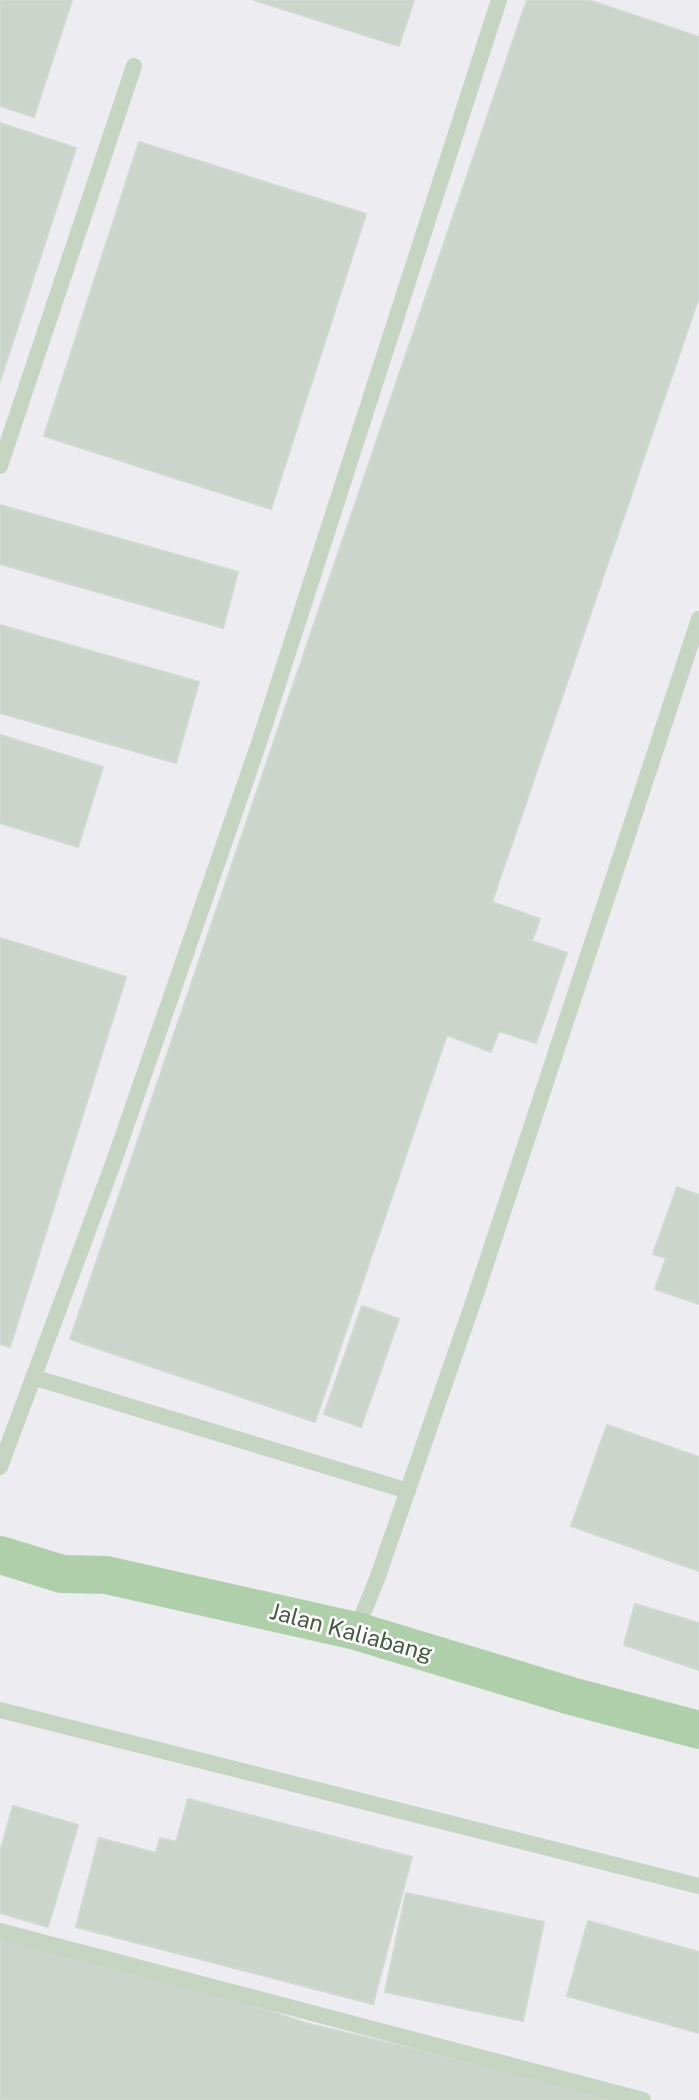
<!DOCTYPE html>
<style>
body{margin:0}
canvas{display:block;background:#edecf0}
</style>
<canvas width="699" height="2100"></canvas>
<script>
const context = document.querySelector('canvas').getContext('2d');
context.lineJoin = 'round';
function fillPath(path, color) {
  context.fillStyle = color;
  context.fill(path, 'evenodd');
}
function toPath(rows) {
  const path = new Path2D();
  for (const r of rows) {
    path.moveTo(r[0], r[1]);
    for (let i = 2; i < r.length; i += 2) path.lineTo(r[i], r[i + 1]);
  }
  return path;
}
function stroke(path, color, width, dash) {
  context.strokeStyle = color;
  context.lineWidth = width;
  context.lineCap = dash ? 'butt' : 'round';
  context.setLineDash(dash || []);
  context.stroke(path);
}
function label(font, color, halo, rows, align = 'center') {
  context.font = font + ' "Public Sans",sans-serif';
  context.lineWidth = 5;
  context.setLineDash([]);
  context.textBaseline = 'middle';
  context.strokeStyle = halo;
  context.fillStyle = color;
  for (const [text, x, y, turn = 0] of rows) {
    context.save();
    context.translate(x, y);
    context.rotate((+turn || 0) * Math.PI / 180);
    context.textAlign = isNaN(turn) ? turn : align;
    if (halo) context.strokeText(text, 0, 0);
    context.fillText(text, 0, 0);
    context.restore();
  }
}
const building = toPath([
 [0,0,72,0,34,117,0,106,0,0],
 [254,0,414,0,399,46,254,0],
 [527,0,588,0,699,37,699,297,492,902,540,919,532,941,567,953,536,1043,499,1031,491,1052,447,1035,315,1422,70,1339,527,0],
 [0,123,76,148,0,381,0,123],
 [139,142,366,214,271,509,44,436,139,142],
 [0,505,238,572,223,628,0,564,0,505],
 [0,625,199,682,176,763,0,713,0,625],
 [0,735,103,767,78,847,0,823,0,735],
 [0,938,126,977,10,1347,0,1344,0,938],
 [677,1187,699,1195,699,1304,655,1289,666,1258,653,1254,677,1187],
 [362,1306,399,1319,361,1427,324,1414,362,1306],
 [607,1425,699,1457,699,1571,571,1526,607,1425],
 [635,1604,699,1623,699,1670,624,1645,635,1604],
 [188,1799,412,1857,373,2004,76,1927,99,1838,156,1853,160,1838,176,1842,188,1799],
 [13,1806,78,1825,48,1927,0,1913,0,1852,13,1806],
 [406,1893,544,1922,523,2021,385,1992,406,1893],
 [588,1921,699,1952,699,2033,567,1996,588,1921],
 [0,1933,149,1970,305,2023,631,2100,0,2100,0,1933]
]);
fillPath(building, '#ccd5cc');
stroke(building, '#d0d9d1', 2);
stroke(toPath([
 [0,466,134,66],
 [33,1377,408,1491],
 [0,1467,114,1161,259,743,499,0],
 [356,1631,377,1579,477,1291,699,619],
 [0,1710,699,1886],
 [0,1931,643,2100]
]), '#c5d5c2', 16);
stroke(toPath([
 [0,1555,62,1574,106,1575,356,1631,571,1696,699,1730]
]), '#afceaa', 38);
label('23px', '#475b44', '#fff', [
 ["Jalan Kaliabang",351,1633,15]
]);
</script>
